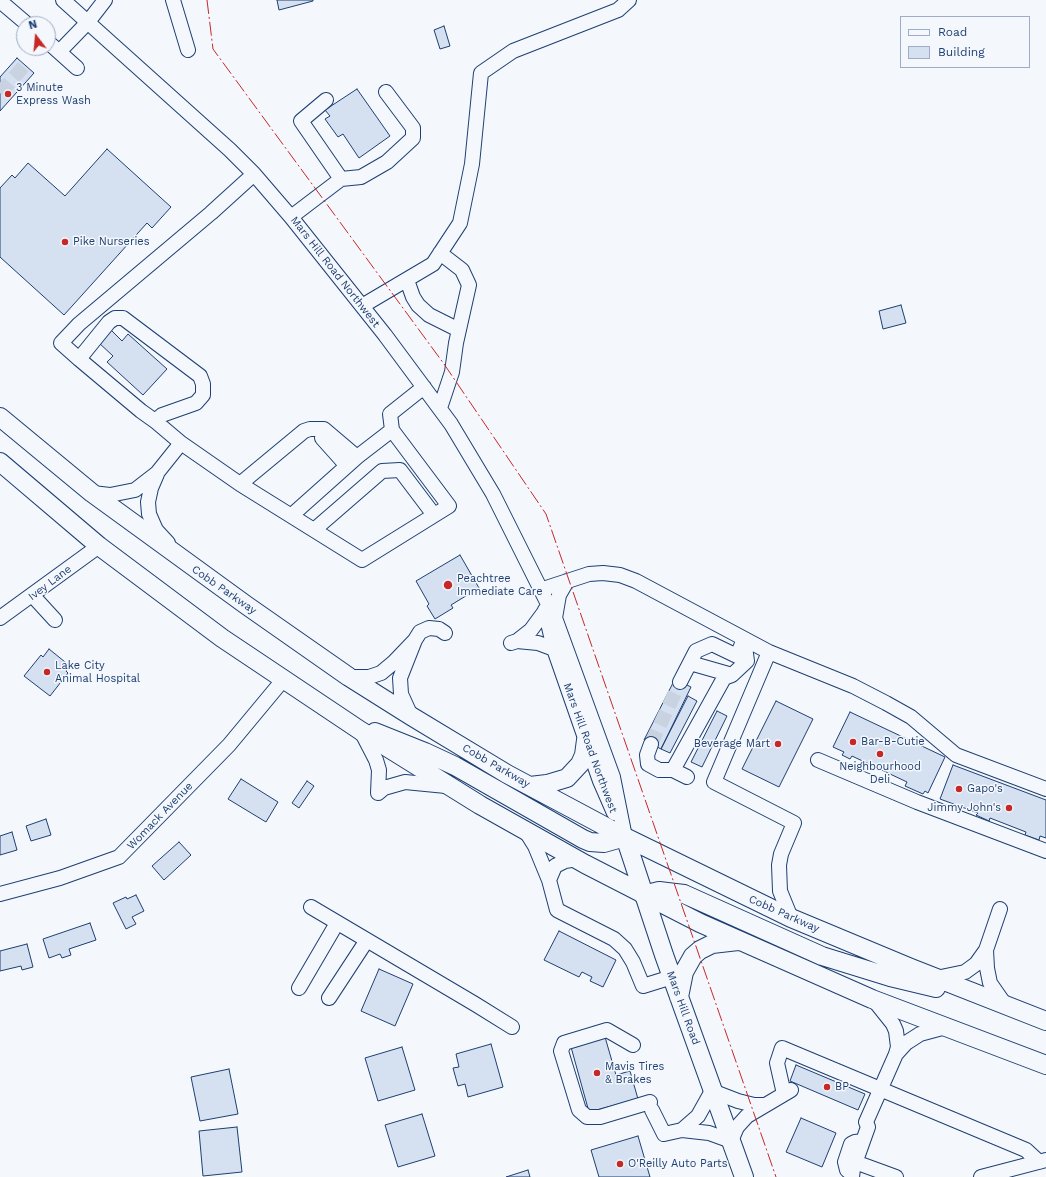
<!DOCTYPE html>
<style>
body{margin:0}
#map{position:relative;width:1046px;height:1177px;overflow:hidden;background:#f4f7fb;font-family:"Work Sans",sans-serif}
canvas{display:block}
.legend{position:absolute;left:900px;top:16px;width:130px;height:52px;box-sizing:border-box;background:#f4f7fb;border:1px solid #9eadc5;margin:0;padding:5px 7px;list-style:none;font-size:12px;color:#1d3f73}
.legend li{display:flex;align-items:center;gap:8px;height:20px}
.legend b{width:20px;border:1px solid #9eadc5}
.north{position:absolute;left:16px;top:16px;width:40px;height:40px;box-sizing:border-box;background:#f4f7fb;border:1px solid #9eadc5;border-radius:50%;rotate:344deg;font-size:11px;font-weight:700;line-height:16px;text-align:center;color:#1d3f73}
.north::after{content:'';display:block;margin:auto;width:14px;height:18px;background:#c62828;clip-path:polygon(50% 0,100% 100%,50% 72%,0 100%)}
</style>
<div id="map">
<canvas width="1046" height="1177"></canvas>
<ul class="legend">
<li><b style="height:5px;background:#f4f7fb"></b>Road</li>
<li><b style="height:11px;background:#d5e0f0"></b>Building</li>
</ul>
<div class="north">N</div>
</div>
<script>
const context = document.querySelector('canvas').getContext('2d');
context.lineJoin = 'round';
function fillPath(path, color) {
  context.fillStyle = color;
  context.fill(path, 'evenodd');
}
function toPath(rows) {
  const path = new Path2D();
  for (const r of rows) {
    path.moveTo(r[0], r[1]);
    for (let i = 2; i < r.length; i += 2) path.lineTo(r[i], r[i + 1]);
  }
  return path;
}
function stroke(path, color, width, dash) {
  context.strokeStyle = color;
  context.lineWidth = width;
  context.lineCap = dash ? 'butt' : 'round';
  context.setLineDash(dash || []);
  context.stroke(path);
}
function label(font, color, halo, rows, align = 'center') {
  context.font = font + ' "Work Sans",sans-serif';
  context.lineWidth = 3;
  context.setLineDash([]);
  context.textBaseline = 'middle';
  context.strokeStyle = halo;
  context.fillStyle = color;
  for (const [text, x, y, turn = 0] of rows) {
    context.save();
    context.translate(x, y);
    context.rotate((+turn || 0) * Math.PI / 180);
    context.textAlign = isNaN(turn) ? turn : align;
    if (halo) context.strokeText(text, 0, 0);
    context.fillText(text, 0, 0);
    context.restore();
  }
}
const building = toPath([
 [277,0,313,0,313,1,279,10,277,0],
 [444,26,450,46,440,49,434,30,444,26],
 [17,58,34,73,0,111,0,77,17,58],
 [357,89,390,136,359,158,343,134,338,137,325,119,330,116,325,110,357,89],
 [107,149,171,207,152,228,147,223,64,315,0,257,0,188,12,175,15,178,28,163,65,196,107,149],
 [901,305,906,323,883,329,879,311,901,305],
 [110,329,122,341,128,334,167,369,143,395,107,362,113,356,98,342,110,329],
 [460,555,479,588,451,605,453,608,435,619,427,606,429,604,416,581,460,555],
 [49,649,70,666,66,671,68,673,50,696,24,676,41,655,43,657,49,649],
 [675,679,691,687,661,749,644,740,675,679],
 [688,696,697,701,670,753,661,749,688,696],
 [776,701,813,719,779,787,742,769,776,701],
 [717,711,727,716,702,767,691,762,717,711],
 [850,712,945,757,928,793,925,791,923,794,905,786,907,782,852,756,850,759,842,755,844,752,833,747,850,712],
 [953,765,1046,800,1046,838,1040,836,1039,840,1025,835,1026,832,990,818,989,821,976,815,978,813,940,799,953,765],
 [241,779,278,802,266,822,228,799,241,779],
 [307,781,314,786,299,808,292,803,307,781],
 [46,819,51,835,31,841,26,826,46,819],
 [12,832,17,850,0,855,0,836,12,832],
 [179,842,191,855,164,880,152,866,179,842],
 [136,895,144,911,132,917,136,924,126,929,113,903,126,897,127,899,136,895],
 [90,923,96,940,69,949,71,955,62,958,60,954,49,958,43,939,90,923],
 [559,931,616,960,603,987,590,981,592,977,582,972,579,977,544,960,559,931],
 [27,944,33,967,22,970,21,966,0,971,0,951,27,944],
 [379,969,413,984,395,1026,361,1011,379,969],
 [605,1037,616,1075,630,1071,638,1099,589,1112,571,1047,605,1037],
 [491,1044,503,1087,468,1097,465,1084,458,1086,453,1068,459,1067,456,1054,491,1044],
 [402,1047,415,1090,378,1101,365,1058,402,1047],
 [796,1065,865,1094,858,1110,790,1081,796,1065],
 [229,1069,238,1114,200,1121,191,1077,229,1069],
 [422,1114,435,1156,398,1167,385,1125,422,1114],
 [801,1118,836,1133,822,1167,786,1152,801,1118],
 [237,1127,242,1172,203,1176,199,1131,237,1127],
 [638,1136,650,1177,599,1177,591,1150,638,1136],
 [528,1170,530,1177,506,1177,528,1170]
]);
fillPath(building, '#d5e0f0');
stroke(building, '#1d3f73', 1);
stroke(toPath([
 [0,93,25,65],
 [651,744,680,682]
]), '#c9d2e0', 14, [14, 7]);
const minor = toPath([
 [63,0,230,150,254,174,291,217,385,335,451,424,493,494,555,618,613,777,625,837],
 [173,0,188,50],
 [0,1,27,24],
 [48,42,77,68],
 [59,52,88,22,105,0],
 [341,179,361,177,387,162,413,138,413,128,386,92],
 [291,217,341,179,301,121,326,100],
 [407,280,413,297,418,305,429,315,459,330],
 [362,306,433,264,460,223,472,164,481,73,513,51,618,10,629,0],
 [79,359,109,322,115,318,123,318,200,376,203,384,203,395,196,403,162,415,155,421,141,411,79,359,61,343,79,324,211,213,254,174],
 [440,408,452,372,456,343,469,285,462,270,440,253],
 [155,421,181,443],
 [322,438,347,466],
 [157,474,151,488,148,502,149,514,156,530,168,543],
 [240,484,304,431,310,429,324,429,357,457],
 [92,493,110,495,135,490,157,473,181,443,240,484,362,560,449,506,392,430],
 [292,515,357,457,392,430,390,414,424,387],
 [314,530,382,471,400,470,434,515],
 [540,590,589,574,603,573,620,575,636,581,769,652,853,686,886,703,911,717,956,755,1046,789],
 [33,596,55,620],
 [545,610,554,649,600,781,614,813],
 [0,618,99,546],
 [555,618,559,595,567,581],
 [415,640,420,632,429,628,439,629,445,633],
 [517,641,538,643,554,649],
 [511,643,517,641,531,630,545,611],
 [769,652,714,782,794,823,781,854,779,865,780,891,791,918],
 [690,663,732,675],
 [349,677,369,677,381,673,393,663,415,640,400,678,401,694,411,716],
 [680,682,696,651,712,644,737,656,744,639],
 [361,731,376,760,379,770,378,793],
 [651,744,647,755,648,764,659,770,673,770],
 [818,760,917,802,1046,851],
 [687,777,673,770,724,678,732,675,747,661,744,639],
 [378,793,384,788,405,782,446,786],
 [525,830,535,846,549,880,557,910,614,939,625,949,633,962,643,986,672,977],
 [549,880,555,866,565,861,577,859],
 [0,894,60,878,119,857,229,745,283,680],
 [311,907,475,1004,512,1027],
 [986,950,987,968,990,983,1006,1006],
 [936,978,965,972,976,964,986,950,1000,909],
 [299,988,337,923],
 [329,998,367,940],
 [873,999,893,1024,896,1031,898,1047,896,1054],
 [633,1045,607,1030,564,1043,561,1051,579,1110,587,1117,600,1117,650,1102],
 [784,1094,777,1063,782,1048,1026,1150,1039,1162],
 [764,1105,754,1105,738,1101,712,1091,698,1116,682,1130,709,1133,731,1141,737,1127,747,1116,791,1090],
 [652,1110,664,1134,682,1130],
 [855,1162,896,1177],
 [852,1174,847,1170,845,1162,851,1144,855,1142,863,1141],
 [852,1177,853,1169,868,1127,866,1122,896,1054,906,1043,920,1034,946,1027],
 [981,1177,1046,1160]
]);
const major = toPath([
 [0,417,92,493,246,605,349,677,411,716,507,774,625,837,791,918,911,968,1046,1021],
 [0,462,99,546,222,638,361,731,480,805,585,864,700,923,872,999,1046,1065],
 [375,732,425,752,455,766,583,839,590,842,604,843,625,837],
 [530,786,547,784,567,778,580,764,584,755,586,740],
 [625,837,664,955,744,1177],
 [643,895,659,891,684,894,822,956,890,977,936,988],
 [679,997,684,972,693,956,700,950,712,944,738,941]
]);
stroke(minor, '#1d3f73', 16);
stroke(major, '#1d3f73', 20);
stroke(minor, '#f4f7fb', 14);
stroke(major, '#f4f7fb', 18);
stroke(toPath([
 [207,0,213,49,444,364,546,514,776,1177]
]), '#c62828', 1, [14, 3, 2, 3]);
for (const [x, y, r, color] of [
 [8,94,4,"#c62828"],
 [65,242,4,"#c62828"],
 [448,585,5,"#c62828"],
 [47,672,4,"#c62828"],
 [853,742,4,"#c62828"],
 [778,744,4,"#c62828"],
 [880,754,4,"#c62828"],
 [959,789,4,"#c62828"],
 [1009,808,4,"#c62828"],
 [597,1073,4,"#c62828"],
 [827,1087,4,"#c62828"],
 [620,1164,4,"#c62828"]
]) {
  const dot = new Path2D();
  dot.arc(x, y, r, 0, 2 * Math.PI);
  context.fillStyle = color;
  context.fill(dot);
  stroke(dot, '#f4f7fb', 1.5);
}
label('11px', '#1d3f73', '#f4f7fb', [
 ["3 Minute",16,88],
 ["Express Wash",16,101],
 ["Pike Nurseries",73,242],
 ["Peachtree",457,579],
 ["Immediate Care",457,592],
 ["Lake City",55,666],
 ["Animal Hospital",55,679],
 ["Bar-B-Cutie",861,742],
 ["Beverage Mart",770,744,"right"],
 ["Neighbourhood",880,767,"center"],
 ["Deli",880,780,"center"],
 ["Gapo's",967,789],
 ["Jimmy John's",1001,808,"right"],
 ["Mavis Tires",605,1067],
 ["& Brakes",605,1080],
 ["BP",835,1087],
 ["O'Reilly Auto Parts",628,1164]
], 'left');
label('11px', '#1d3f73', '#f4f7fb', [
 ["Mars Hill Road Northwest",335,272,52],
 ["Ivey Lane",50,583,-37],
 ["Cobb Parkway",224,590,35],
 ["Mars Hill Road Northwest",590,748,70],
 ["Cobb Parkway",496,766,30],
 ["Womack Avenue",160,816,-46],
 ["Cobb Parkway",784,914,24],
 ["Mars Hill Road",683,1008,70]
]);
</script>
